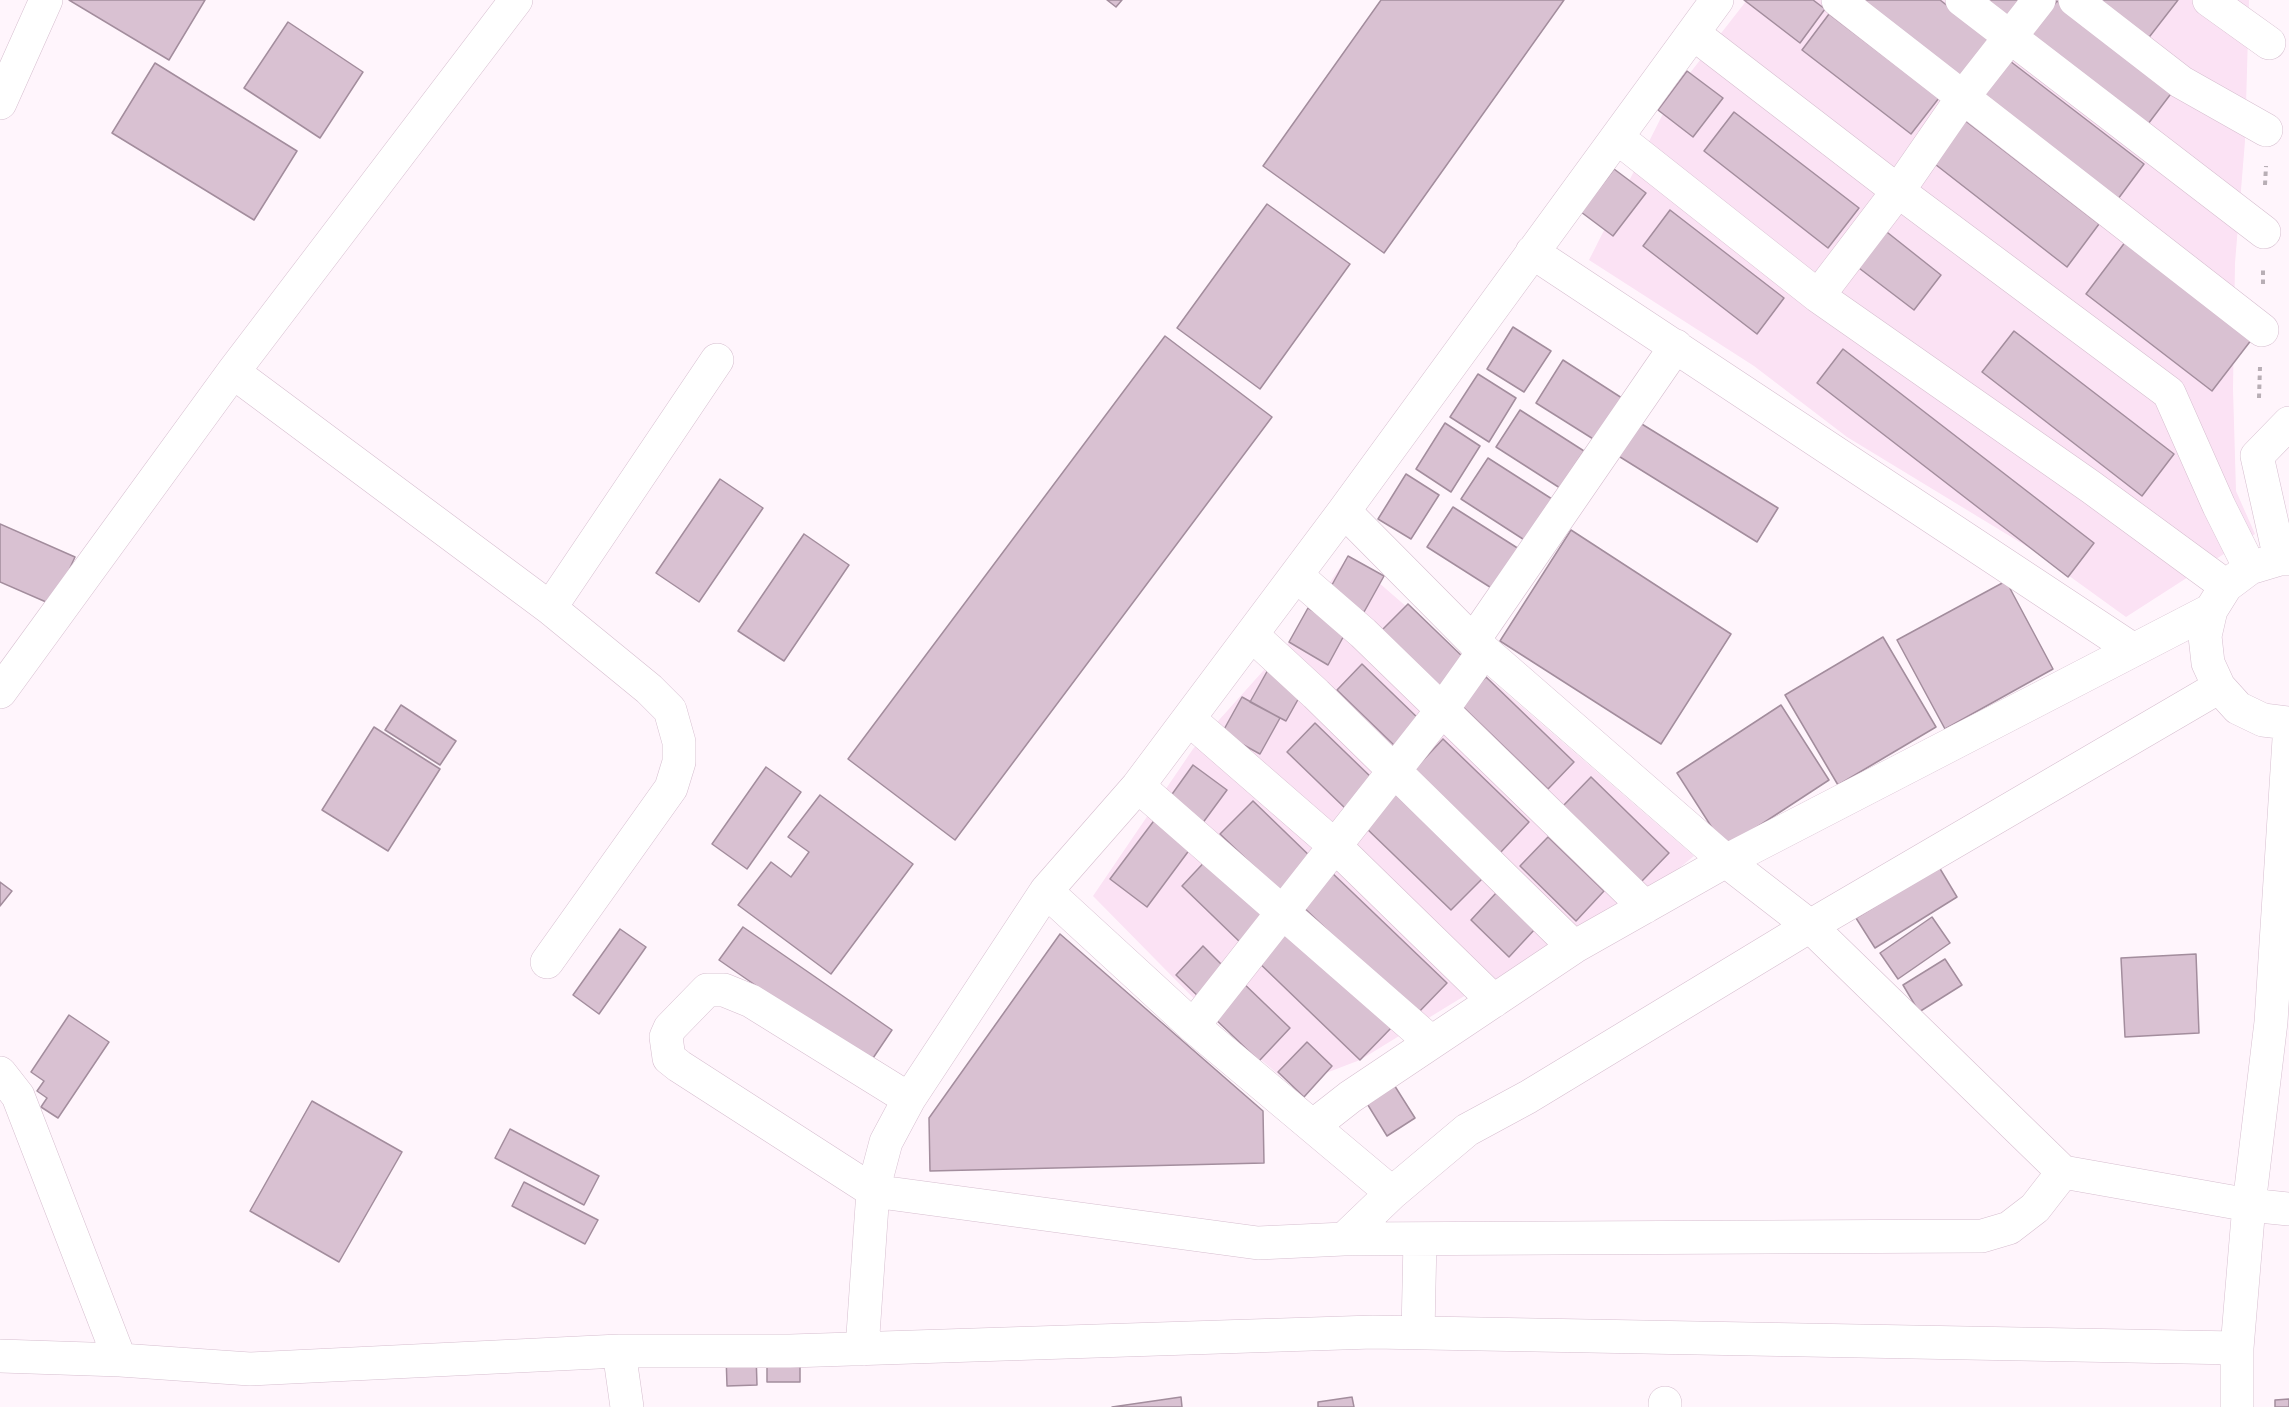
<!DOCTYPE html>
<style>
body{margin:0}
canvas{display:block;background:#fff5fc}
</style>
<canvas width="2289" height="1407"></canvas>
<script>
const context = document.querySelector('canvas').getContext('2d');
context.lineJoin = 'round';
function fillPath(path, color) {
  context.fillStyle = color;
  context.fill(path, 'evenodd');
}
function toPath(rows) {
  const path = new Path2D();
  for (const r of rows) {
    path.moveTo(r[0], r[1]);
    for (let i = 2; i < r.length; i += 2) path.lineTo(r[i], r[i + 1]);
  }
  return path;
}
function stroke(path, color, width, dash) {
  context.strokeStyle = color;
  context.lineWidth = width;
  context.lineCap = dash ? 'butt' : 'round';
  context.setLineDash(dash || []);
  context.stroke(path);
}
fillPath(toPath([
 [1747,0,2249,0,2245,141,2235,263,2233,389,2236,491,2255,534,2126,617,2036,552,1847,437,1754,366,1589,260,1672,96],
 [1348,556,1694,856,1604,930,1479,987,1360,1060,1292,1086,1220,1025,1093,896,1193,749,1289,642]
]), '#fbe2f4');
const building = toPath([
 [69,0,205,0,169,60,69,0],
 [1107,0,1122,0,1116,7,1107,0],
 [1381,0,1564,0,1384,253,1263,166,1381,0],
 [1744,0,1813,0,1825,9,1800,43,1744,0],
 [1862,0,1940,0,1995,43,1967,81,1862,0],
 [1979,0,2024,0,2007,22,1979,0],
 [2084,0,2178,0,2143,45,2084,0],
 [2057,1,2173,91,2148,124,2032,34,2057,1],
 [1829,14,1939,98,1911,134,1802,50,1829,14],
 [288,22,363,72,320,138,244,88,288,22],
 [2006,58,2144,164,2115,203,1976,96,2006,58],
 [155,63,297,151,254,220,112,133,155,63],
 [1687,71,1723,98,1693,137,1658,110,1687,71],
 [1734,112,1859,208,1828,248,1704,151,1734,112],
 [1963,119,2099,224,2067,267,1931,161,1963,119],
 [1614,169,1646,193,1613,236,1581,212,1614,169],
 [1267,204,1350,264,1260,389,1177,328,1267,204],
 [1670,210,1784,298,1757,334,1643,246,1670,210],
 [1883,229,1941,275,1914,310,1855,265,1883,229],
 [2126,241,2252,339,2212,391,2086,294,2126,241],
 [1513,327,1551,351,1524,392,1487,369,1513,327],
 [2014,331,2174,454,2142,496,1982,372,2014,331],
 [1165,336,1272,417,955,840,848,759,1165,336],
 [1843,349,2094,543,2068,577,1817,383,1843,349],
 [1563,360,1625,400,1598,442,1536,403,1563,360],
 [1478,374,1516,398,1489,442,1450,417,1478,374],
 [1520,410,1584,451,1560,488,1496,447,1520,410],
 [1632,418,1778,508,1757,542,1612,452,1632,418],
 [1445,423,1480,446,1451,492,1416,469,1445,423],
 [1488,458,1552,499,1526,541,1461,499,1488,458],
 [1406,474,1439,495,1411,539,1378,519,1406,474],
 [720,479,763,508,699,602,656,573,720,479],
 [1453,507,1519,549,1493,589,1427,547,1453,507],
 [0,524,75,557,53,605,0,582,0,524],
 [1571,530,1731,634,1661,744,1500,641,1571,530],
 [804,534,849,565,784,661,738,631,804,534],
 [1348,556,1384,576,1364,612,1328,592,1348,556],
 [2006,581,2053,669,1945,729,1897,640,2006,581],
 [1408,604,1465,659,1439,687,1381,631,1408,604],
 [1308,608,1347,630,1328,665,1289,642,1308,608],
 [1883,637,1936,727,1838,785,1785,695,1883,637],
 [1362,664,1422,722,1397,748,1337,690,1362,664],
 [1269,668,1305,687,1286,721,1250,702,1269,668],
 [1486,677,1574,762,1548,789,1460,704,1486,677],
 [1242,697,1280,718,1260,754,1222,733,1242,697],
 [401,705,456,741,440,765,385,730,401,705],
 [1781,705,1829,780,1725,848,1677,773,1781,705],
 [1315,723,1375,781,1347,810,1287,752,1315,723],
 [374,727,440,769,388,851,322,810,374,727],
 [1443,739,1529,822,1499,854,1413,771,1443,739],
 [1193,765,1227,790,1199,828,1165,804,1193,765],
 [766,767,801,792,747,869,712,844,766,767],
 [1591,777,1669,853,1641,882,1562,807,1591,777],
 [1395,794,1483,878,1451,910,1364,826,1395,794],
 [820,795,913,864,831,974,738,905,771,862,791,877,809,852,788,837,820,795],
 [1253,801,1315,861,1283,894,1220,834,1253,801],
 [1156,818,1193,845,1147,907,1110,879,1156,818],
 [1548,837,1604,891,1576,921,1520,866,1548,837],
 [1211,855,1271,914,1242,944,1182,886,1211,855],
 [1939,867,1957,897,1875,948,1856,918,1939,867],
 [1329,870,1447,983,1416,1015,1298,902,1329,870],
 [0,882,12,891,0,906,0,882],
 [1497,892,1535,929,1509,957,1471,920,1497,892],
 [1932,917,1950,943,1898,979,1880,953,1932,917],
 [1287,924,1393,1026,1360,1060,1254,958,1287,924],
 [743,927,892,1030,869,1064,719,960,743,927],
 [620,929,646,947,599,1014,573,995,620,929],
 [1060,934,1263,1111,1264,1163,930,1171,929,1118,1060,934],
 [1203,946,1228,971,1201,999,1176,975,1203,946],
 [2196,954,2199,1033,2125,1037,2121,958,2196,954],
 [1945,959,1962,985,1919,1012,1903,985,1945,959],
 [1240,980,1290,1028,1259,1061,1209,1013,1240,980],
 [69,1015,109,1042,58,1118,41,1107,47,1098,37,1091,44,1081,31,1072,69,1015],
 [1307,1042,1332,1066,1304,1097,1278,1072,1307,1042],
 [1391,1080,1415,1118,1387,1136,1363,1097,1391,1080],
 [312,1101,402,1152,339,1262,250,1211,312,1101],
 [510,1129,599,1176,584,1205,495,1158,510,1129],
 [524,1182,598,1220,585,1244,512,1206,524,1182],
 [767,1353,800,1353,800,1382,767,1382,767,1353],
 [756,1354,757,1385,727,1386,726,1355,756,1354],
 [1181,1397,1182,1407,1112,1407,1181,1397],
 [1352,1397,1354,1407,1318,1407,1318,1402,1352,1397],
 [2289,1399,2289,1407,2275,1407,2275,1400,2289,1399]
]);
fillPath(building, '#d9c1d2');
stroke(building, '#a38d9d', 1.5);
const minor = toPath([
 [1838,0,2262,330],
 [1962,0,2264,232],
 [2075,0,2181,82,2266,130],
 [2209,0,2269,43],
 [1694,34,1898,191,2169,393,2219,506,2250,568],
 [0,103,46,0],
 [1618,138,1818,296,2091,487,2226,586],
 [1532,252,2132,649],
 [1818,296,1898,191,1963,97,2039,0],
 [233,372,550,608,649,689,670,710,679,742,679,762,671,788,547,962],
 [1344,511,1473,641,1726,861,1810,926,2063,1172,2249,1205,2289,1209],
 [2280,559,2257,456,2289,423],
 [2289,559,2280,559,2250,568,2226,586,2211,610,2205,636,2208,663,2219,687,2238,708,2263,720,2289,723],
 [1296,575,1363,633,1645,907],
 [550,608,717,360],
 [1252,635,1316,694,1574,947],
 [1473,641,1676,346],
 [0,692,233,372,516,0],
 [1189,719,1335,846,1494,1001],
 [1138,786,1431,1042],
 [1193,1026,1442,710,1484,651],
 [0,1073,18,1096,120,1360],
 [909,1099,751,1001,724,990,707,990,670,1028,666,1037,669,1058,679,1066,873,1191,1258,1243,1344,1239,1982,1236,2009,1228,2035,1208,2063,1172],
 [1313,1126,1350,1097,1574,947,1726,861,2211,610],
 [1392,1193,1193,1026,1046,891,1138,786,1344,511,1717,0],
 [1344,1239,1392,1193,1467,1130,1528,1097,1810,926,2219,687],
 [1418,1333,1420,1239],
 [2237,1348,2249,1205,2271,1022,2289,739],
 [862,1349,873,1191,886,1142,909,1099,1046,891],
 [619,1351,627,1407],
 [0,1356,120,1360,250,1369,619,1351,790,1351,1373,1332,2237,1348,2237,1407],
 [1665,1403,1665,1407]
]);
stroke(minor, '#d6becf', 34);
stroke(toPath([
 [2265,185,2266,166],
 [2263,284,2263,268],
 [2259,398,2260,367]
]), '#b8aeb5', 4, [4.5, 4.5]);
stroke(minor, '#fff', 33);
</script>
